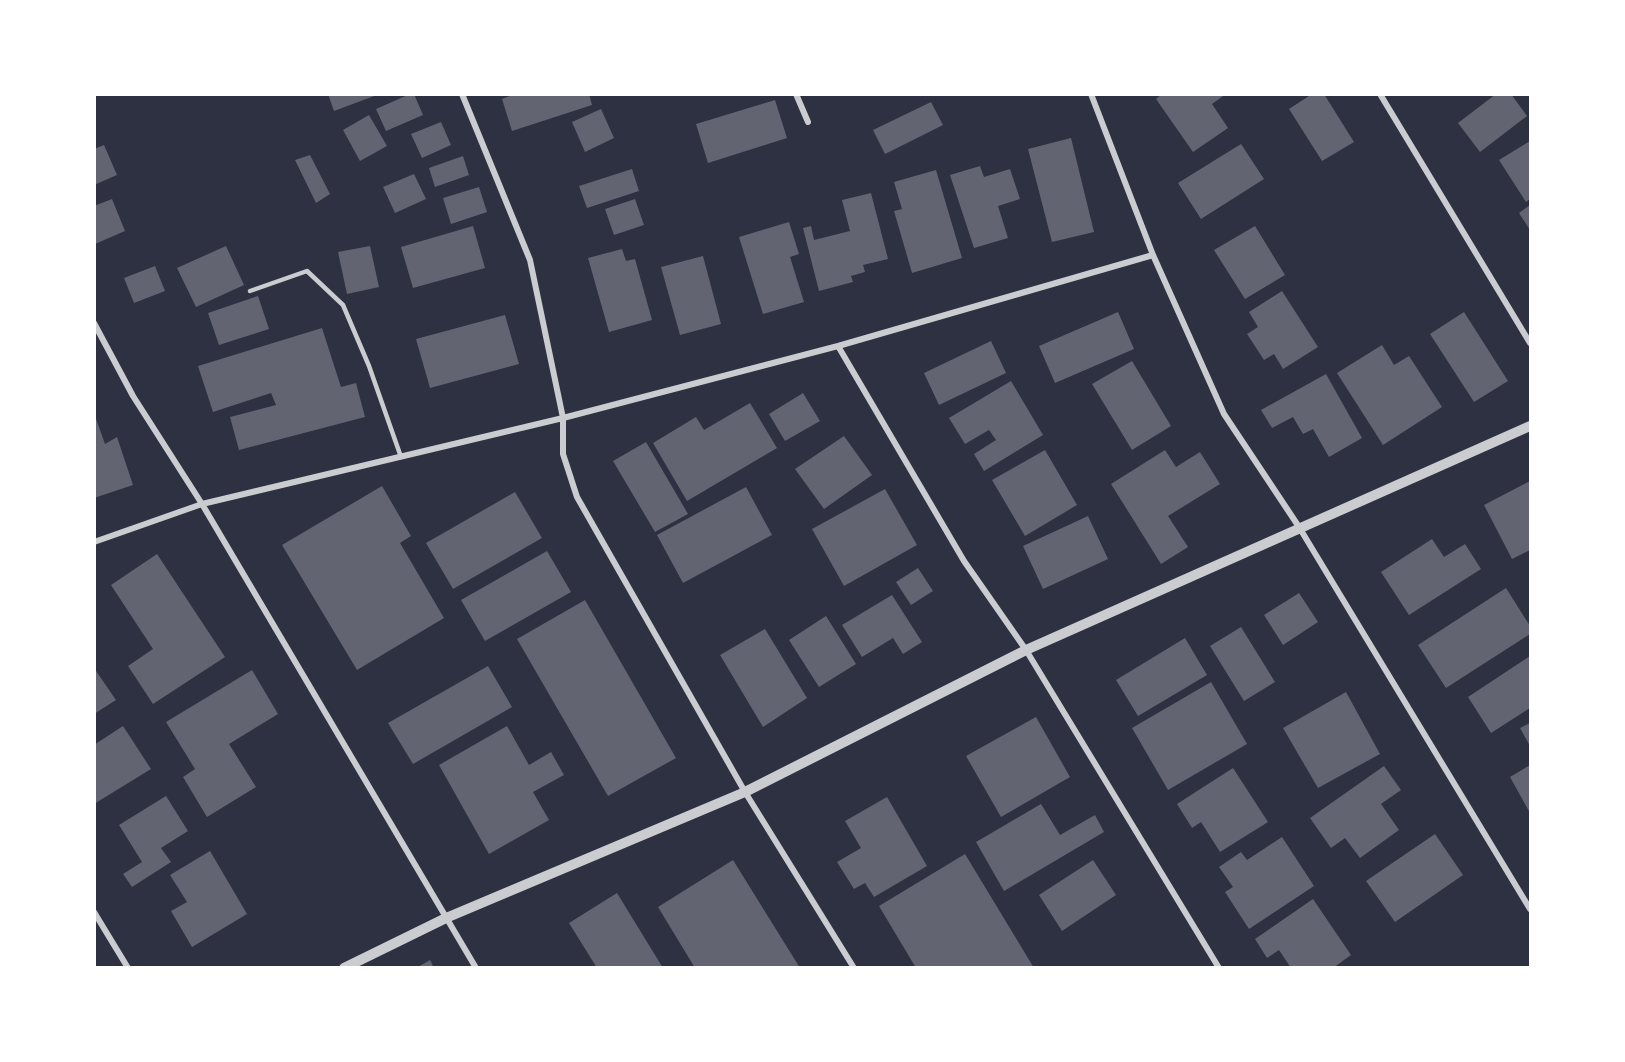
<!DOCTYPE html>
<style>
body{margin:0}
#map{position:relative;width:1625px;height:1062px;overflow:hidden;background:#2d3142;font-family:Inter,sans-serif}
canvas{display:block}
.frame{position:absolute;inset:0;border:96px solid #fff;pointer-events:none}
</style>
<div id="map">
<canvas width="1625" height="1062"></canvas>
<div class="frame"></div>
</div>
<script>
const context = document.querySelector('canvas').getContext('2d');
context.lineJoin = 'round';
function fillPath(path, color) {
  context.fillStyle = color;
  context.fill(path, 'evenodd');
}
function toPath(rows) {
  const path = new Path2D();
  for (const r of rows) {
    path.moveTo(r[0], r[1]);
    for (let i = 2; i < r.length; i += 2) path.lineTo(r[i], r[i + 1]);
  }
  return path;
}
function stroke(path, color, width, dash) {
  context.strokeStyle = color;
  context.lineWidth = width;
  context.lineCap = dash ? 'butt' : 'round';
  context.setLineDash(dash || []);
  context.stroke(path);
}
fillPath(toPath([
 [328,94,377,94,377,95,334,111],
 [410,94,414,94,423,115,386,131,376,109],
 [515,94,589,94,592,105,512,131,502,99],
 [1162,94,1226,94,1212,104,1228,128,1193,152,1156,99],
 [1312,94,1324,94,1354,142,1322,161,1289,109],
 [1496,94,1511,94,1527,116,1480,152,1458,123],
 [775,100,787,138,708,163,696,124],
 [931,102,943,125,885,154,873,130],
 [601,109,614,138,585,152,572,122],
 [369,115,387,146,360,161,343,130],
 [441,122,451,145,422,158,411,134],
 [1071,138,1094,232,1052,242,1028,149],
 [1530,141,1530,199,1526,202,1499,160],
 [1241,144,1264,179,1201,219,1178,183],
 [104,145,117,175,94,185,94,149],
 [310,155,330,194,316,203,295,160],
 [463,156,469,175,435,187,429,168],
 [980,166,984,177,1010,169,1020,199,998,206,1008,238,974,248,950,175],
 [632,169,639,191,587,208,579,186],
 [936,170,962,258,912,273,894,211,902,209,894,182],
 [414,174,426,199,395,213,383,187],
 [479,187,487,212,451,224,443,198],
 [871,193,888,259,863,265,865,272,851,276,853,282,819,291,803,228,811,226,814,240,850,231,842,200],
 [112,199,125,231,95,244,94,206],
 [635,199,644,225,614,235,605,209],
 [1530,205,1530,230,1519,213],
 [789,222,799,254,790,257,804,302,763,314,739,237],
 [473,226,485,268,413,288,401,247],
 [1255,226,1285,275,1245,299,1214,250],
 [226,246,244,285,196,307,177,268],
 [370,246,379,287,347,294,338,252],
 [622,249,626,261,635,259,652,320,609,332,588,258],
 [703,256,721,324,680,335,661,267],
 [155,266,165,291,134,303,124,278],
 [1282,291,1318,347,1283,369,1274,354,1264,360,1247,334,1258,327,1249,312],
 [258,296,269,329,219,345,208,313],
 [1118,312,1134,349,1055,383,1039,346],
 [1464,312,1508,381,1474,402,1430,334],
 [505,315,519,364,430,388,416,339],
 [322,328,341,387,356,383,365,417,239,450,230,417,276,405,271,393,213,412,198,366],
 [991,341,1006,373,939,405,924,373],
 [1382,345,1394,365,1409,356,1442,407,1383,445,1337,373],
 [1132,361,1171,426,1132,450,1092,384],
 [1326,374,1362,438,1329,457,1313,429,1303,434,1293,417,1272,428,1261,410],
 [1011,381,1043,435,984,471,974,454,996,440,989,430,965,444,949,418],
 [803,393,820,421,785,441,769,414],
 [750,403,777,448,687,501,653,443,696,417,704,430],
 [94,413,105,444,117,437,133,485,94,498],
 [844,436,872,475,824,509,795,469],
 [646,442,688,514,655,532,613,461],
 [1045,450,1077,505,1025,536,992,480],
 [1165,450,1176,467,1200,452,1220,484,1168,516,1188,547,1161,564,1111,484],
 [1530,481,1530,550,1512,559,1484,505],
 [382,486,411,536,400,543,444,618,357,670,282,545],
 [746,487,772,535,683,583,657,535],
 [885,489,917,545,844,586,812,529],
 [515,492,542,538,453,589,426,543],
 [1088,516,1108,559,1043,589,1023,546],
 [1432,539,1444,557,1465,544,1481,569,1409,615,1381,572],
 [547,551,571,592,485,641,461,600],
 [157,554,225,657,153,704,128,666,153,649,111,585],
 [918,568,933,591,911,605,896,582],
 [1506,588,1530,626,1530,634,1446,688,1418,645],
 [1299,593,1318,622,1283,645,1264,615],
 [892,595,922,642,903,654,893,638,862,657,842,625],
 [585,600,676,758,608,796,517,639],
 [826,616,856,664,819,687,789,640],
 [1241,627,1275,682,1244,701,1210,646],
 [765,629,807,698,763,727,720,655],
 [1185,638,1207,675,1138,716,1116,680],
 [1530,656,1530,708,1491,733,1468,697],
 [488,666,512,707,413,764,388,723],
 [94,668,116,700,94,714],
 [252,670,278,714,229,744,256,787,207,817,183,777,195,769,166,722],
 [1211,682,1247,744,1168,790,1132,728],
 [1346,692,1380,754,1318,788,1283,728],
 [1036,717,1070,777,1001,817,966,756],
 [1530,723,1530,746,1520,728],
 [123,726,151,769,94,804,94,745],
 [507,726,529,765,551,752,564,775,533,792,549,820,489,854,439,765],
 [1530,765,1530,813,1510,777],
 [1384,766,1401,790,1381,804,1399,830,1360,858,1345,838,1331,848,1310,818],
 [1233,768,1268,822,1220,852,1201,822,1192,828,1177,804],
 [166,796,188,831,161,848,171,862,132,887,123,874,142,862,119,825],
 [887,797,927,866,874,897,865,883,854,889,837,862,861,848,845,821],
 [1041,804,1060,835,1095,815,1104,832,1004,891,976,842],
 [1435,834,1463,875,1395,922,1366,881],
 [1282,837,1314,886,1249,929,1225,892,1233,887,1219,867,1241,852,1247,860],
 [210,851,247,914,192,947,171,911,187,902,170,875],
 [965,854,1034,968,916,968,879,906],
 [733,860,800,968,695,968,658,907],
 [1093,860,1116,895,1062,931,1039,895],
 [617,893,663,968,597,968,569,923],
 [1313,899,1351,955,1333,968,1291,968,1279,950,1267,958,1255,939],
 [430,960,434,968,416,968]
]), '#626471');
stroke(toPath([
 [250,291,307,271,343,305,369,366,401,457]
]), '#caccd0', 4.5);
stroke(toPath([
 [462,94,530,260,563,418,563,454,577,497,745,792,854,968],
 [796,94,808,122],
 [1091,94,1153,255,1224,414,1299,527,1530,909],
 [1380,94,1530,343],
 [94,323,133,396,202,504,476,968],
 [838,346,964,561,1026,650,1219,968],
 [94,542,202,504,563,418,838,346,1153,255],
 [94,912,128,968]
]), '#caccd0', 6);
stroke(toPath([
 [344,968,446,918,745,792,1026,650,1530,426]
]), '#caccd0', 10);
</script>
